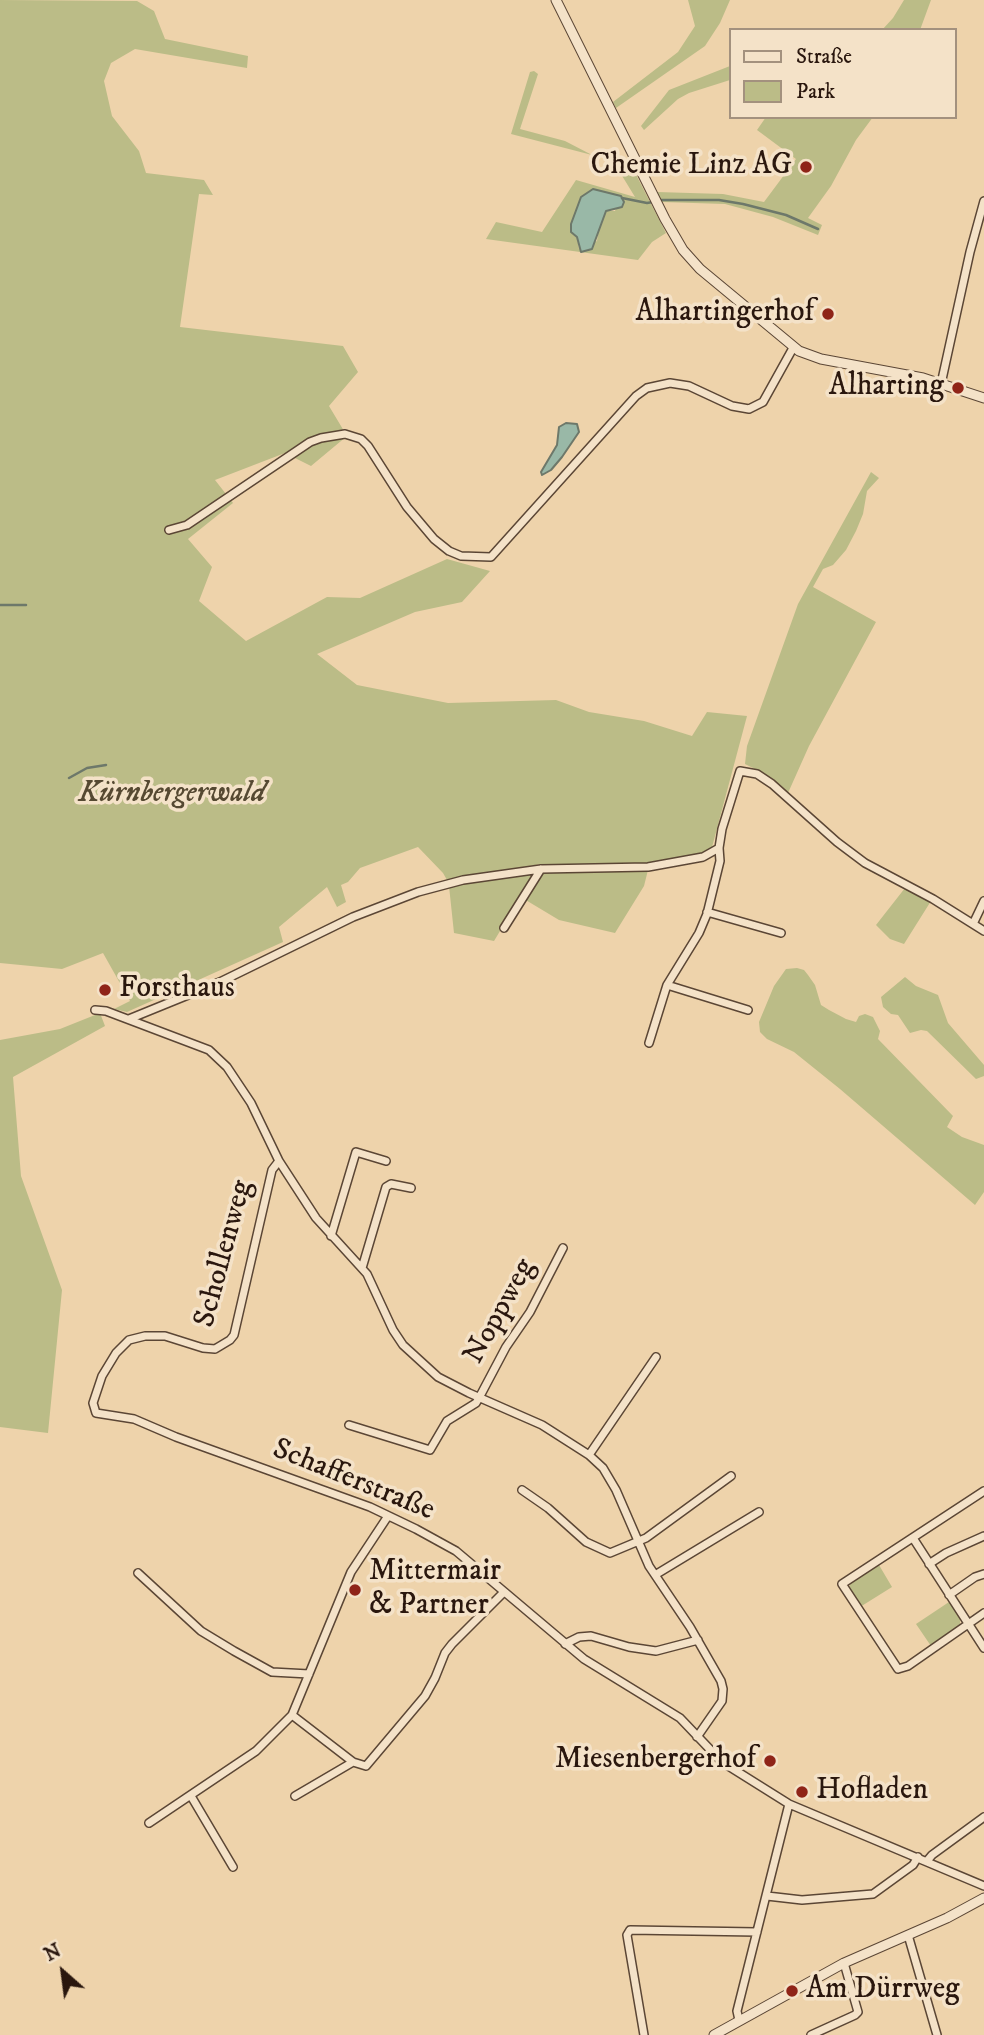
<!DOCTYPE html>
<meta charset="utf-8">
<style>
body{margin:0}
#map{position:relative;width:984px;height:2035px;overflow:hidden;background:#eed3ab;font-family:"IM FELL DW Pica",serif}
canvas{display:block}
.legend{position:absolute;left:729px;top:28px;width:228px;height:91px;box-sizing:border-box;background:#f4e2c8;border:2px solid #a3917e;margin:0;padding:9px 12px;list-style:none;font-size:21px;color:#2a170e}
.legend li{display:flex;align-items:center;gap:14px;height:35px}
.legend b{width:35px;border:2px solid #a3917e}
.north{position:absolute;left:28px;top:1937px;width:70px;height:70px;-webkit-text-stroke:5px #f4e2c8;paint-order:stroke;rotate:332deg;font-size:19px;font-weight:700;line-height:28px;text-align:center;color:#2a170e}
.north::after{content:'';display:block;margin:auto;width:24px;height:32px;background:#2a170e;clip-path:polygon(50% 0,100% 100%,50% 72%,0 100%)}
</style>
<div id="map">
<canvas width="984" height="2035"></canvas>
<ul class="legend">
<li><b style="height:9px;background:#f4e2c8"></b>Straße</li>
<li><b style="height:19px;background:#bbbc87"></b>Park</li>
</ul>
<div class="north">N</div>
</div>
<script>
const context = document.querySelector('canvas').getContext('2d');
context.lineJoin = 'round';
function fillPath(path, color) {
  context.fillStyle = color;
  context.fill(path, 'evenodd');
}
function toPath(rows) {
  const path = new Path2D();
  for (const r of rows) {
    path.moveTo(r[0], r[1]);
    for (let i = 2; i < r.length; i += 2) path.lineTo(r[i], r[i + 1]);
  }
  return path;
}
function stroke(path, color, width, dash) {
  context.strokeStyle = color;
  context.lineWidth = width;
  context.lineCap = dash ? 'butt' : 'round';
  context.setLineDash(dash || []);
  context.stroke(path);
}
function label(font, color, halo, rows, align = 'center') {
  context.font = font + ' "IM FELL DW Pica",serif';
  context.lineWidth = 7;
  context.setLineDash([]);
  context.textBaseline = 'middle';
  context.strokeStyle = halo;
  context.fillStyle = color;
  for (const [text, x, y, turn = 0] of rows) {
    context.save();
    context.translate(x, y);
    context.rotate((+turn || 0) * Math.PI / 180);
    context.textAlign = isNaN(turn) ? turn : align;
    if (halo) context.strokeText(text, 0, 0);
    context.fillText(text, 0, 0);
    context.restore();
  }
}
fillPath(toPath([
 [0,0,137,1,154,11,165,39,248,56,247,68,135,49,111,63,104,81,112,116,139,151,146,173,204,180,213,195,199,194,180,327,343,346,358,372,329,406,347,436,311,466,285,453,215,480,233,503,188,539,212,567,199,601,246,641,327,597,360,598,447,559,490,571,462,602,415,612,317,654,357,685,448,703,556,700,589,712,644,721,692,736,707,712,747,716,711,851,646,864,541,864,447,880,443,873,418,847,360,868,348,882,341,885,346,902,337,907,327,887,279,927,283,942,127,1012,114,1009,130,1001,103,953,62,969,0,963],
 [688,0,730,0,720,23,705,46,616,108,613,102,678,52,695,26],
 [904,0,931,0,920,30,882,30,893,18],
 [730,66,730,80,689,93,678,99,644,130,641,126,669,90],
 [534,71,538,74,520,129,565,141,592,155,511,134,530,72],
 [766,117,873,117,856,140,831,186,808,218,822,225,818,235,773,217,725,204,662,202,657,192,723,194,764,202,796,159,757,130],
 [628,159,666,233,652,242,638,260,486,239,496,222,542,232,576,180,635,197,613,161],
 [621,196,615,211,606,211,599,226,597,241,579,249,577,237],
 [871,472,879,478,867,491,863,514,856,531,846,550,833,565,823,569,813,587,876,622,809,746,788,793,765,774,745,764,747,746,798,604],
 [648,870,644,886,615,933,559,920,524,899,542,871],
 [535,873,494,941,454,933,449,886],
 [905,888,931,901,904,944,890,939,876,925],
 [797,968,804,970,808,975,815,985,821,1005,829,1010,846,1019,856,1022,859,1016,865,1014,873,1017,880,1031,878,1039,953,1116,947,1127,962,1137,984,1145,984,1192,975,1205,840,1089,794,1052,767,1039,760,1032,759,1022,774,986,786,969],
 [905,977,916,986,938,995,948,1023,984,1065,984,1076,976,1079,927,1031,921,1030,910,1033,898,1015,891,1014,883,1007,881,997],
 [100,1013,105,1026,13,1077,21,1176,62,1290,48,1433,0,1427,0,1040,60,1029],
 [879,1565,892,1587,860,1607,849,1587,851,1583],
 [949,1602,960,1618,960,1625,931,1646,916,1624]
]), '#bbbc87');
const water = toPath([
 [593,189,621,196,624,202,622,207,606,211,592,249,581,252,577,237,571,232,571,224,581,197,593,189],
 [566,423,577,424,579,432,562,457,551,470,542,475,541,472,557,445,559,427,566,423]
]);
fillPath(water, '#99b8a7');
stroke(water, '#6d786a', 2);
stroke(toPath([
 [622,198,647,203,653,202],
 [660,200,719,200,743,204,786,215,818,229],
 [0,605,26,605],
 [69,778,87,768,106,765]
]), '#6d786a', 2.5);
const minor = toPath([
 [941,384,970,252,984,201],
 [169,530,187,525,310,442,321,438,345,434,361,439,368,446,407,507,434,539,449,551,461,556,491,557,636,396,647,388,670,383,689,386,732,406,749,409,763,402,793,348],
 [707,912,781,933],
 [973,924,984,901],
 [504,928,541,869],
 [95,1010,106,1011,209,1050,227,1067,251,1103,279,1161,316,1218,367,1274,393,1330,403,1345,438,1377,469,1393,542,1425,589,1455,603,1468,616,1490,649,1566,690,1627,721,1681,723,1689,722,1701,697,1737],
 [748,1010,667,985,699,933,707,914,720,861,719,848,722,829,740,771,757,774,772,784,837,842,865,863,933,899,984,931],
 [129,1019,220,982,353,917,418,892,463,880,541,869,648,867,703,857,719,848],
 [649,1043,667,985],
 [279,1161,272,1170,234,1335,230,1340,215,1349,203,1348,165,1336,145,1336,129,1340,116,1353,102,1376,93,1403,96,1413,134,1419,176,1437,370,1507,416,1529,456,1551,584,1659,680,1718,722,1762,789,1804,984,1886],
 [331,1236,356,1152,386,1161],
 [362,1268,386,1187,391,1184,411,1188],
 [349,1425,430,1450,447,1421,476,1403,479,1398,506,1347,530,1312,563,1248],
 [589,1455,656,1357],
 [522,1490,548,1508,586,1542,610,1553,646,1538,731,1476],
 [984,1491,842,1584,898,1669,908,1666,984,1613],
 [913,1538,984,1648],
 [929,1564,946,1553,984,1536],
 [138,1573,201,1631,234,1651,272,1672,309,1674],
 [655,1575,759,1512],
 [949,1595,975,1577,984,1574],
 [565,1644,579,1637,591,1636,629,1647,656,1651,698,1640],
 [292,1715,353,1762,366,1766,425,1696,435,1678,445,1653,452,1644,504,1592],
 [191,1796,233,1867],
 [295,1796,353,1762],
 [149,1823,256,1751,292,1715,351,1572,388,1516],
 [927,1861,932,1855,984,1817],
 [767,1896,802,1900,873,1894,913,1865,918,1857],
 [908,1935,937,2035],
 [739,2020,737,2011,789,1804],
 [644,2035,627,1935,630,1930,757,1932],
 [811,2035,855,2015,858,2012,844,1963]
]);
const tertiary = toPath([
 [556,0,665,219,683,250,700,269,799,351,821,359,923,378,984,398],
 [714,2035,844,1963,947,1918,984,1898]
]);
stroke(minor, '#5b4635', 10);
stroke(tertiary, '#5b4635', 11);
stroke(minor, '#f4e2c8', 7);
stroke(tertiary, '#f4e2c8', 9);
for (const [x, y, r, color] of [
 [806,167,7,"#8f2418"],
 [828,314,7,"#8f2418"],
 [958,388,7,"#8f2418"],
 [105,990,7,"#8f2418"],
 [355,1590,7,"#8f2418"],
 [770,1761,7,"#8f2418"],
 [802,1792,7,"#8f2418"],
 [792,1991,7,"#8f2418"]
]) {
  const dot = new Path2D();
  dot.arc(x, y, r, 0, 2 * Math.PI);
  context.fillStyle = color;
  context.fill(dot);
  stroke(dot, '#f4e2c8', 2.5);
}
label('30px', '#2a170e', '#f4e2c8', [
 ["Chemie Linz AG",792,167],
 ["Alhartingerhof",814,314],
 ["Alharting",944,388],
 ["Forsthaus",119,990,"left"],
 ["Mittermair",369,1573,"left"],
 ["& Partner",369,1607,"left"],
 ["Miesenbergerhof",756,1761],
 ["Hofladen",816,1792,"left"],
 ["Am Dürrweg",806,1991,"left"]
], 'right');
label('italic 30px', '#564932', '#f4e2c8', [
 ["Kürnbergerwald",172,795]
]);
label('30px', '#2a170e', '#f4e2c8', [
 ["Schollenweg",225,1254,-75],
 ["Noppweg",501,1312,-61],
 ["Schafferstraße",353,1481,22]
]);
</script>
